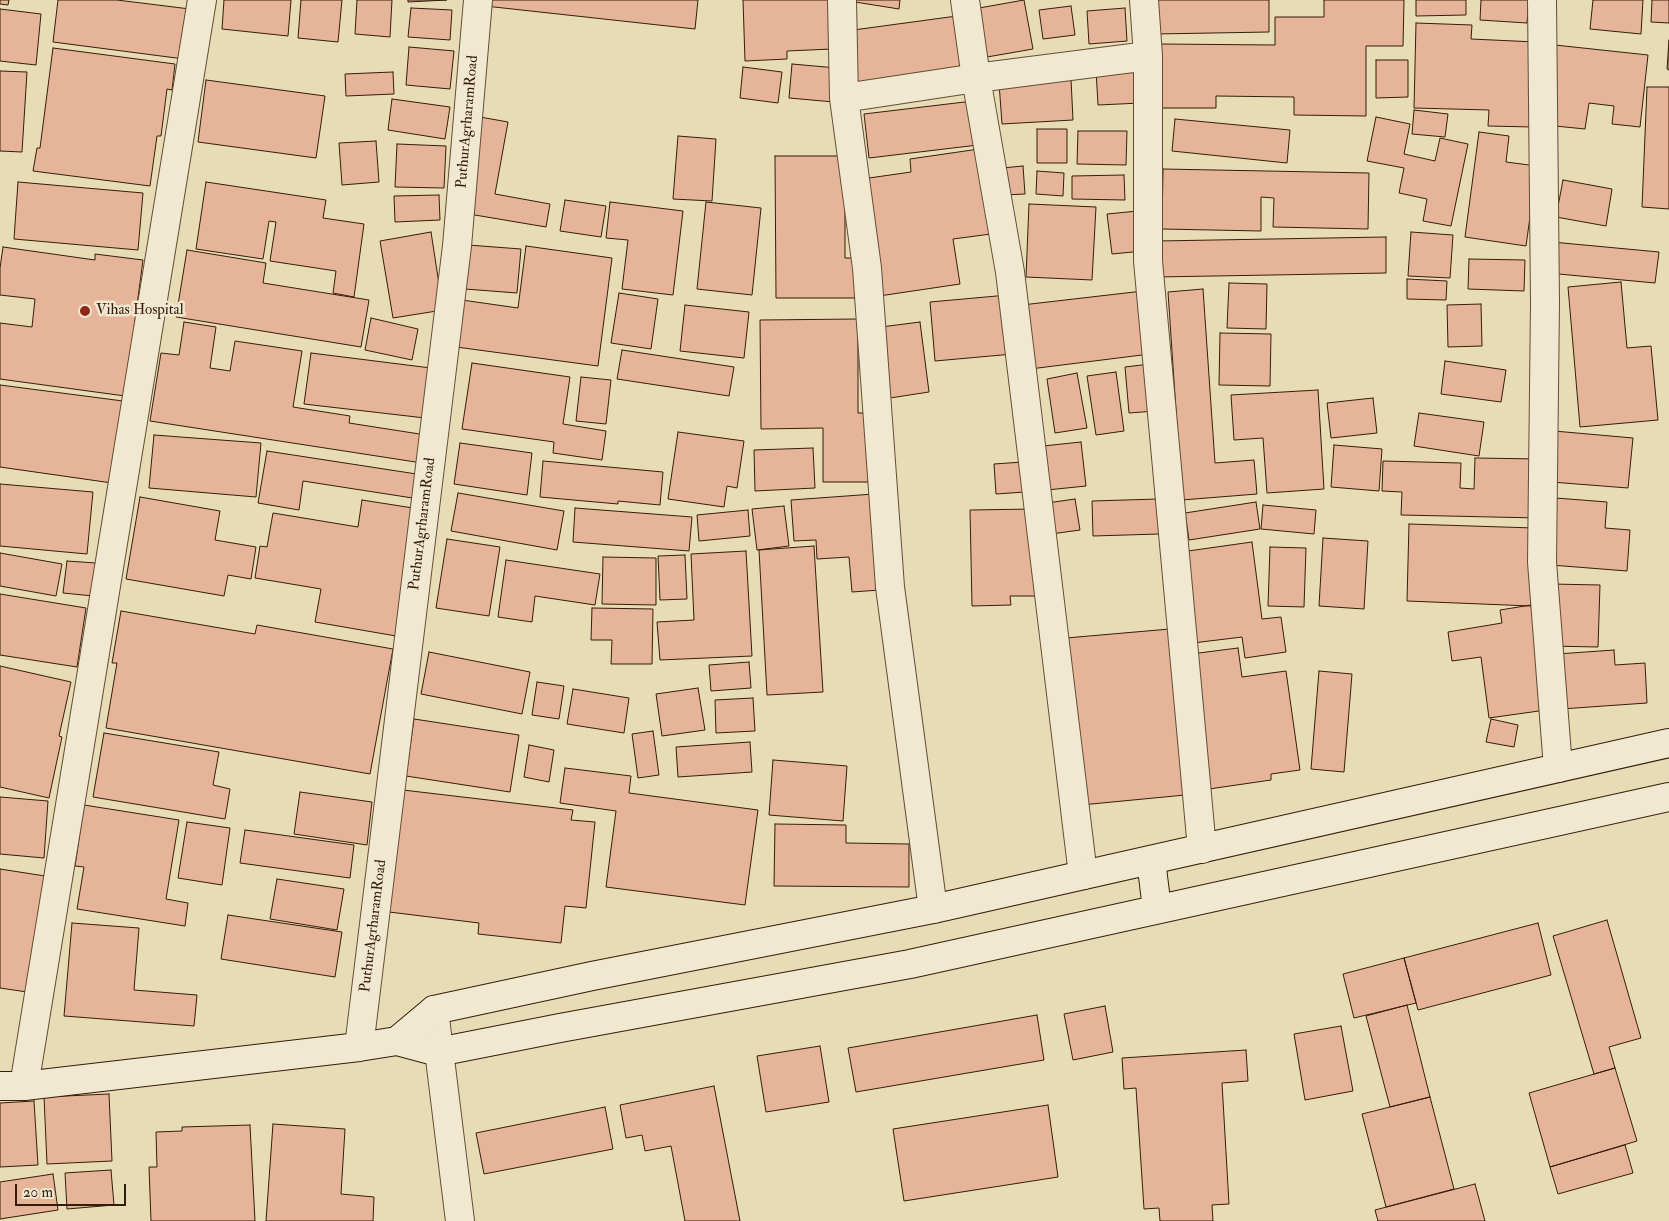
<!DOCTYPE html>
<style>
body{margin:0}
#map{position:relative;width:1669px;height:1221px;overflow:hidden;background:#e8dcb7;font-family:"IM FELL Double Pica",serif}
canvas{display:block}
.scale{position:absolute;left:15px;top:1184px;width:111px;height:22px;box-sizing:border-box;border:2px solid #351d09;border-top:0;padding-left:6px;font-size:15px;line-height:18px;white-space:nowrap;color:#351d09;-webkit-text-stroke:4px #f0e8d0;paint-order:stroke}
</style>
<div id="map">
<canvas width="1669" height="1221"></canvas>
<div class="scale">20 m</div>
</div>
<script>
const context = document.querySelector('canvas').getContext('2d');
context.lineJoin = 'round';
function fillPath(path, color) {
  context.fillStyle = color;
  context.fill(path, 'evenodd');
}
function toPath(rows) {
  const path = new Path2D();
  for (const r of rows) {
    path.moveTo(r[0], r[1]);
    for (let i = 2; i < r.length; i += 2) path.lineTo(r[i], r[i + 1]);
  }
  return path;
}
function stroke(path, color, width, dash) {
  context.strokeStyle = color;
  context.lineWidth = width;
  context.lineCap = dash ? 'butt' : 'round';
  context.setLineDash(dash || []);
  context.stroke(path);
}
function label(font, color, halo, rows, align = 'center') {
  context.font = font + ' "IM FELL Double Pica",serif';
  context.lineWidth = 5;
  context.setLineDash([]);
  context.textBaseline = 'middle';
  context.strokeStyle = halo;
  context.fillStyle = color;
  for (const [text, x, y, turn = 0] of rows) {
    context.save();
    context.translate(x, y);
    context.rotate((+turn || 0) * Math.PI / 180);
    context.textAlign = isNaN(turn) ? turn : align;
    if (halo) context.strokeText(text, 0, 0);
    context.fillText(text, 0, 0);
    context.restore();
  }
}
const building = toPath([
 [0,0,9,0,8,5,0,4,0,0],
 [58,0,117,0,190,9,184,59,53,42,58,0],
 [224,0,291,0,288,36,222,29,224,0],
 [301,0,342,0,338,42,298,38,301,0],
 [357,0,392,0,390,37,355,34,357,0],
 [408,0,447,0,408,2,408,0],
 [486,0,698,0,695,29,485,6,486,0],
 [743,0,830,0,832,49,787,51,787,59,745,61,743,0],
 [856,0,900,0,899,9,855,2,856,0],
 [1024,0,1033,49,987,57,979,8,1024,0],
 [1154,0,1269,0,1269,32,1155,34,1154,0],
 [1324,0,1404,0,1403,46,1366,46,1366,116,1294,115,1294,97,1216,96,1216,108,1160,108,1161,44,1275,45,1275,17,1324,17,1324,0],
 [1416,0,1466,0,1466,15,1416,16,1416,0],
 [1481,0,1529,0,1527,23,1480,20,1481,0],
 [1593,0,1643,0,1641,34,1590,29,1593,0],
 [1652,0,1669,0,1669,23,1651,22,1652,0],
 [1071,6,1075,35,1043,39,1039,10,1071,6],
 [411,8,452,10,450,40,408,37,411,8],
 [1125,8,1127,41,1089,44,1087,11,1125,8],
 [0,9,41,14,36,65,0,61,0,9],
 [957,16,965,73,854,90,846,31,957,16],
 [1416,23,1472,25,1471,39,1536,42,1533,127,1488,126,1489,110,1414,108,1416,23],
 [1669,40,1669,70,1667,69,1669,40],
 [1555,45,1648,55,1640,127,1612,124,1614,106,1589,103,1585,129,1545,125,1555,45],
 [409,47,454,51,450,89,406,85,409,47],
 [53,48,175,64,172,90,167,89,161,136,157,136,150,186,33,171,37,148,40,148,53,48],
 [1376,60,1408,60,1408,97,1376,98,1376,60],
 [792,64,837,68,834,102,789,98,792,64],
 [743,67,782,72,778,103,740,98,743,67],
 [1139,68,1141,103,1098,105,1096,70,1139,68],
 [0,71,27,72,22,152,0,151,0,71],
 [393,72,394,94,346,96,345,74,393,72],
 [1071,79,1073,120,1002,124,999,83,1071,79],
 [206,80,325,96,316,158,198,142,206,80],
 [1647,87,1669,87,1669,209,1642,207,1647,87],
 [392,99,450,107,445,139,388,130,392,99],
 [973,101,978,145,869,158,864,114,973,101],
 [1414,110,1448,114,1445,137,1412,134,1414,110],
 [480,117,508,122,495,194,550,204,546,227,463,213,480,117],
 [1376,117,1410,124,1404,154,1435,161,1440,138,1468,144,1451,226,1423,221,1427,199,1399,193,1404,168,1367,161,1376,117],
 [1175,119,1290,130,1287,163,1172,151,1175,119],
 [1037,129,1067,129,1067,163,1037,163,1037,129],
 [1078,131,1127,131,1126,165,1077,164,1078,131],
 [1479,132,1509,136,1506,162,1537,166,1526,246,1465,237,1479,132],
 [678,136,716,139,712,201,673,199,678,136],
 [376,141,379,182,342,185,339,143,376,141],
 [397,144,446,146,444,188,395,187,397,144],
 [979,149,991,234,953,239,960,284,879,296,862,179,911,172,910,159,979,149],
 [775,156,845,156,845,258,855,258,855,298,776,298,775,156],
 [1023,166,1025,194,1004,195,1002,168,1023,166],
 [1163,169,1369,173,1368,229,1273,227,1274,198,1261,197,1261,231,1162,229,1163,169],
 [1037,171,1064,173,1063,196,1036,194,1037,171],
 [1124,175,1125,200,1072,199,1072,176,1124,175],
 [1563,180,1612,189,1606,226,1556,217,1563,180],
 [18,182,143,193,138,250,14,239,18,182],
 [206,182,326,200,323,218,364,224,354,297,333,293,336,271,270,261,276,222,269,221,263,259,196,249,206,182],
 [439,195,440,220,395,222,394,196,439,195],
 [565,200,606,206,601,237,560,231,565,200],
 [610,202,683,211,673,295,622,289,628,240,606,238,610,202],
 [706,202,761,208,752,295,697,289,706,202],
 [1029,204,1096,207,1092,280,1026,277,1029,204],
 [1138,211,1143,251,1112,254,1107,214,1138,211],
 [431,232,443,310,393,318,380,241,431,232],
 [1411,232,1453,235,1450,278,1408,276,1411,232],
 [1386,237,1386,273,1157,277,1157,241,1386,237],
 [1552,242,1659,252,1655,283,1548,273,1552,242],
 [468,245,521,249,517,293,465,289,468,245],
 [526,246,612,258,598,366,456,347,462,300,518,308,526,246],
 [3,247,95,260,95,254,143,260,125,396,0,379,0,323,32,327,35,299,0,295,0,268,3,247],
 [187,250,266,263,263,283,369,300,361,347,176,317,187,250],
 [1469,259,1525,260,1524,291,1468,289,1469,259],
 [1407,279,1447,281,1446,300,1407,299,1407,279],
 [1621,282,1627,348,1651,346,1658,420,1580,427,1568,287,1621,282],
 [1229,283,1267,284,1266,329,1227,328,1229,283],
 [1203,289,1215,463,1254,460,1257,494,1182,500,1168,292,1203,289],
 [1143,291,1150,354,1030,369,1022,305,1143,291],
 [619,293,658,299,651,349,611,343,619,293],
 [1008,295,1013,354,935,361,930,302,1008,295],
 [1481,304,1482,346,1448,347,1447,305,1481,304],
 [685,305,749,312,744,358,680,351,685,305],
 [371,318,418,329,412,360,365,350,371,318],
 [858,319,858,413,869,413,869,482,823,482,823,428,761,429,760,320,858,319],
 [184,322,216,327,210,368,230,371,235,341,302,351,293,407,350,416,349,423,426,435,422,463,150,421,161,353,179,355,184,322],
 [920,322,929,392,890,398,881,327,920,322],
 [1220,333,1271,334,1270,386,1219,385,1220,333],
 [622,350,734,367,729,396,617,379,622,350],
 [311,353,431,368,425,418,304,404,311,353],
 [1445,361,1506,370,1501,402,1441,394,1445,361],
 [472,363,570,377,563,424,606,431,602,460,553,453,554,442,462,429,472,363],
 [1150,364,1155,411,1129,413,1125,367,1150,364],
 [1116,372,1124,431,1096,435,1087,376,1116,372],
 [1077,373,1087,428,1055,433,1047,379,1077,373],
 [581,377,611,380,606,424,576,421,581,377],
 [0,385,123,401,112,483,0,467,0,385],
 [1318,390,1324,489,1267,493,1263,438,1234,440,1231,395,1318,390],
 [1373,398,1377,433,1331,438,1327,403,1373,398],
 [1419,413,1484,422,1479,456,1414,446,1419,413],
 [1554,431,1633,438,1628,488,1551,482,1554,431],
 [678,432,744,441,737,488,727,486,724,507,668,499,678,432],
 [154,435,261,443,256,497,149,488,154,435],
 [1081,442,1086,486,1047,490,1043,446,1081,442],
 [460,443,532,453,527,495,454,484,460,443],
 [1334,445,1382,449,1379,491,1331,487,1334,445],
 [813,448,815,488,755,491,754,450,813,448],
 [267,451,423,475,419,499,303,481,299,510,258,503,267,451],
 [1475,458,1540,459,1539,518,1401,515,1402,492,1382,491,1383,461,1461,463,1460,488,1474,489,1475,458],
 [543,461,663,472,660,505,618,501,618,504,540,497,543,461],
 [1023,462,1025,492,996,494,994,464,1023,462],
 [0,484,93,492,87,554,0,546,0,484],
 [458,493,564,511,557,550,451,531,458,493],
 [874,494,880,590,852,592,849,557,817,559,816,540,794,541,791,500,874,494],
 [140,497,220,511,215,540,256,547,251,579,228,575,224,596,126,579,140,497],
 [1556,498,1607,502,1605,528,1630,530,1627,571,1551,565,1556,498],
 [1075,499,1080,530,1051,534,1047,503,1075,499],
 [1158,499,1159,534,1093,536,1092,501,1158,499],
 [362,500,413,508,403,572,406,573,396,636,315,622,321,589,255,578,260,546,267,547,273,513,358,527,362,500],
 [1256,502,1260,529,1189,540,1185,513,1256,502],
 [1263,505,1316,510,1314,534,1261,529,1263,505],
 [784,506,789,546,757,550,752,509,784,506],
 [575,508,692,517,689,551,573,542,575,508],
 [1034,509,1035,596,1010,596,1011,605,972,606,970,510,1034,509],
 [748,510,750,536,699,541,697,515,748,510],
 [1409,524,1534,528,1531,606,1407,601,1409,524],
 [1323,538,1368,541,1364,609,1319,606,1323,538],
 [447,539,500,547,489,616,436,608,447,539],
 [1252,542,1262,619,1281,617,1286,652,1245,658,1242,637,1193,643,1181,552,1252,542],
 [814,546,823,692,767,695,759,550,814,546],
 [1270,547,1306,548,1304,607,1268,606,1270,547],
 [746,551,752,656,660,660,657,622,694,620,691,554,746,551],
 [0,553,62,564,56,596,0,586,0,553],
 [685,555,687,599,660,600,658,556,685,555],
 [603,557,656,558,656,605,602,604,603,557],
 [506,560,600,574,595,605,535,596,532,622,498,617,506,560],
 [67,561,96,563,93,596,63,593,67,561],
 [1551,584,1600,585,1598,647,1550,646,1551,584],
 [0,594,86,608,77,667,0,655,0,594],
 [1531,605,1546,710,1489,718,1481,657,1452,661,1448,632,1502,623,1500,610,1531,605],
 [592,608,653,609,652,664,611,664,612,640,591,640,592,608],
 [121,611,255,634,257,625,393,649,370,774,106,728,117,663,112,663,121,611],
 [1170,629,1185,795,1081,805,1066,638,1170,629],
 [1238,648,1242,677,1286,671,1300,770,1271,774,1271,780,1209,789,1191,654,1238,648],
 [1614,650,1615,665,1645,663,1647,703,1561,709,1557,654,1614,650],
 [429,652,530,672,522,714,421,694,429,652],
 [749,662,751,688,711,691,709,665,749,662],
 [0,666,71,682,59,736,62,737,49,798,0,787,0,666],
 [1319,671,1352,674,1344,772,1311,769,1319,671],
 [537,682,564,686,559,719,532,715,537,682],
 [698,688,705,730,662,736,656,694,698,688],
 [573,689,629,698,624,733,567,724,573,689],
 [753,698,755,731,716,733,715,700,753,698],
 [414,719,519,735,510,792,406,776,414,719],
 [1491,719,1518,725,1514,747,1486,742,1491,719],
 [653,731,659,775,638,778,632,734,653,731],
 [104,733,219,752,213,785,230,789,225,819,93,797,104,733],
 [750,742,752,772,678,777,676,747,750,742],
 [529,745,554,750,549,782,524,777,529,745],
 [773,760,847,766,843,821,769,815,773,760],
 [565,768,631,776,629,793,758,810,745,905,606,887,616,811,560,803,565,768],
 [403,790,573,810,571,820,595,822,586,908,565,906,561,943,478,934,479,923,389,912,403,790],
 [300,792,372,802,367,845,294,834,300,792],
 [0,797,48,801,44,858,0,854,0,797],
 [84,805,179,820,166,899,188,903,185,926,77,909,84,867,75,866,84,805],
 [187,822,230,828,222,885,178,878,187,822],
 [775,824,846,825,846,843,909,844,909,887,774,886,775,824],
 [245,830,354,845,350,878,240,863,245,830],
 [0,869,45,876,27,992,0,988,0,869],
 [277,879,344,889,337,930,270,919,277,879],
 [228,915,342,932,335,977,221,959,228,915],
 [1607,920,1641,1038,1609,1047,1615,1068,1594,1074,1553,936,1607,920],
 [72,923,139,928,134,990,197,995,194,1026,64,1016,72,923],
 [1538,923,1551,975,1418,1010,1404,958,1538,923],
 [1404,958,1416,1003,1354,1018,1343,974,1404,958],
 [1407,1005,1430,1097,1390,1107,1366,1016,1407,1005],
 [1105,1006,1113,1052,1073,1060,1064,1014,1105,1006],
 [1037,1015,1044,1060,856,1092,848,1048,1037,1015],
 [1341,1026,1353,1091,1305,1100,1294,1034,1341,1026],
 [820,1046,829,1102,766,1112,757,1056,820,1046],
 [1246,1050,1248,1081,1222,1083,1229,1204,1212,1205,1213,1221,1160,1221,1159,1208,1144,1209,1136,1088,1124,1089,1122,1058,1246,1050],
 [1615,1068,1637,1141,1550,1167,1529,1093,1615,1068],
 [714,1086,740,1221,685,1221,671,1146,645,1151,642,1135,626,1138,620,1105,714,1086],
 [109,1094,112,1161,47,1164,44,1097,109,1094],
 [1430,1097,1454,1189,1386,1207,1362,1114,1430,1097],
 [34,1101,38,1165,0,1167,0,1103,34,1101],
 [1048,1105,1058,1177,904,1201,893,1129,1048,1105],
 [605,1107,613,1149,484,1174,476,1133,605,1107],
 [273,1124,345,1129,341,1194,374,1197,373,1221,266,1221,273,1124],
 [250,1125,255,1221,151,1221,149,1167,157,1167,156,1132,182,1131,182,1127,250,1125],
 [1625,1145,1633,1173,1558,1194,1550,1167,1625,1145],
 [111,1170,114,1205,67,1209,65,1173,111,1170],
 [53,1174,58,1210,0,1219,0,1182,53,1174],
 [1475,1184,1485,1221,1378,1221,1375,1210,1475,1184]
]);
fillPath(building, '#e6b499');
stroke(building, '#351d09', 1);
const minor = toPath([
 [842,0,844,98,867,268,890,587,933,909],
 [965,0,976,78,1010,272,1083,875],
 [1144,0,1148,56,1148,261,1202,849],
 [1542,0,1545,303,1542,562,1558,768],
 [844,98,976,78,1148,56],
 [434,1010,460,1221],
 [359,1047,457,246,478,0],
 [24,1086,202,0]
]);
const secondary = toPath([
 [1151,860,1157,909],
 [397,1041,434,1010,592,976,933,909,1669,743],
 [0,1086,24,1086,359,1047,397,1041,438,1052,560,1028,910,964,1669,797]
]);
stroke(minor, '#624d34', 30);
stroke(secondary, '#351d09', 30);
stroke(minor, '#f0e8d0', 28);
stroke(secondary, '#f0e8d0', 28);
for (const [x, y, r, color] of [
 [85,311,6,"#8f2418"]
]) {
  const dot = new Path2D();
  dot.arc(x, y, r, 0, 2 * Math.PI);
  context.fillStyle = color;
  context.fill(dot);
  stroke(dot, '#f0e8d0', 2);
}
label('15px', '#351d09', '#f0e8d0', [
 ["PuthurAgrharamRoad",468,122,-85],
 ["PuthurAgrharamRoad",423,524,-83],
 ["PuthurAgrharamRoad",374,926,-83]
]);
label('15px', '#351d09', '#f0e8d0', [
 ["Vihas Hospital",96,311]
], 'left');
</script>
